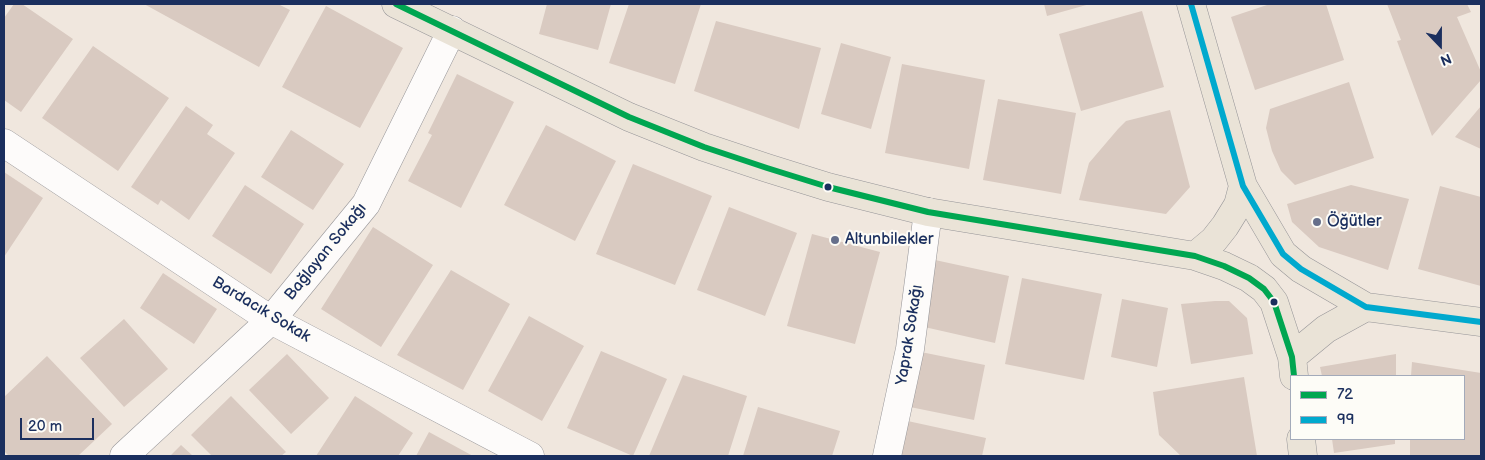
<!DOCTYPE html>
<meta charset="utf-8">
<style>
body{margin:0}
#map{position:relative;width:1485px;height:460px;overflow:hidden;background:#f0e7de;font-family:"Balsamiq Sans",sans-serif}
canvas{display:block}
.frame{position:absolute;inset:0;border:5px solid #1b2f5e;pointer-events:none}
.legend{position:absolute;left:1290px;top:375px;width:175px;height:65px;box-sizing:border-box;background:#fdfcf7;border:1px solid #a3aaba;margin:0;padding:6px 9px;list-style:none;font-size:15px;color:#1b2f5e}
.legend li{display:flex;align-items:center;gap:10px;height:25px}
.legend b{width:25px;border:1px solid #a3aaba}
.north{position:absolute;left:1415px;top:20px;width:50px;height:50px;-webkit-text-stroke:4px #fdfcf7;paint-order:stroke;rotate:158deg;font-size:14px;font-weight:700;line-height:20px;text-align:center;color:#1b2f5e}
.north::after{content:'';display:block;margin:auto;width:18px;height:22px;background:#1b2f5e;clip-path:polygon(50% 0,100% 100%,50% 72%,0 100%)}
.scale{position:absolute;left:20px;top:418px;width:74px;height:22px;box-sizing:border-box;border:2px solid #1b2f5e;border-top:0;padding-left:6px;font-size:15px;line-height:18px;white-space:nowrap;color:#1b2f5e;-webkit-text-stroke:4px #fdfcf7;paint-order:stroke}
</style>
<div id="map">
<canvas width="1485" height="460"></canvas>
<div class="frame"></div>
<ul class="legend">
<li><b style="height:6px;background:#00a651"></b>72</li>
<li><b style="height:6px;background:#00a9ce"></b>99</li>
</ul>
<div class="north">N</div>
<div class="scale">20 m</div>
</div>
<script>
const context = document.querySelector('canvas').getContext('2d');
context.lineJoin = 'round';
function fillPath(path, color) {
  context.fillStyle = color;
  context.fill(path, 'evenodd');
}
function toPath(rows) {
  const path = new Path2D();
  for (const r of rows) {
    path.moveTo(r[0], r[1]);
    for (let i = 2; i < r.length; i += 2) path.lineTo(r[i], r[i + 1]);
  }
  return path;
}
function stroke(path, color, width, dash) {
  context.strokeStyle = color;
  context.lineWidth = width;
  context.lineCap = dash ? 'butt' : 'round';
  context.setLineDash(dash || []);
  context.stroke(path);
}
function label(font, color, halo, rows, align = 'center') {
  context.font = font + ' "Balsamiq Sans",sans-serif';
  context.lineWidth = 4;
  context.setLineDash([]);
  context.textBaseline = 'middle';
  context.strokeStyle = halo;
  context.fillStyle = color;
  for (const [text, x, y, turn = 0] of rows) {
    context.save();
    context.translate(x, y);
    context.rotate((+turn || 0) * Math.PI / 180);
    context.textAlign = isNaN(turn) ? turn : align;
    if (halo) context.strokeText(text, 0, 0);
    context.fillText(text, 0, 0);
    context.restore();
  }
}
fillPath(toPath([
 [14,4,22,4,73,39,21,112,4,100,4,18],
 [144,4,278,4,290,10,259,67],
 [547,4,611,4,598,50,539,34],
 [629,4,701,4,675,84,609,63],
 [1044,4,1090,4,1047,16],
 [1270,4,1326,4,1344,60,1255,90,1231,17],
 [1387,4,1467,4,1471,12,1457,17,1481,72,1481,80,1432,136,1397,41,1401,40],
 [326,6,403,48,360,128,282,87],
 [1142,11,1164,87,1081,111,1059,34],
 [716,21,821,48,799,129,694,91],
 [841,43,891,57,871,129,821,114],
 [93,46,169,98,118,171,42,118],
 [902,64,985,80,969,169,885,153],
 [457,74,514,102,461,208,408,181,432,135,428,133],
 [1349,82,1374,158,1295,185,1281,171,1272,151,1266,128,1270,109],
 [998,99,1076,113,1061,194,983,180],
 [186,106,213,125,207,134,235,153,189,220,161,200,158,205,131,187],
 [1481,106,1481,149,1455,137],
 [1170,110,1190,187,1166,214,1079,200,1089,163,1118,129,1126,121],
 [546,125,616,161,575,241,504,205],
 [291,130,344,164,313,210,261,177],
 [633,164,712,196,675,285,596,254],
 [4,172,43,198,4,257],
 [245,185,304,224,271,274,212,236],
 [1351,185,1409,199,1388,270,1319,247,1292,222,1287,204],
 [1440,186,1481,197,1481,286,1418,269],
 [729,207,797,233,765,316,697,290],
 [373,227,433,265,381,347,321,309],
 [812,234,880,252,855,344,787,326],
 [935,260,1009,276,995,343,920,326],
 [451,270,510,304,463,390,397,355],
 [163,273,217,309,194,344,140,308],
 [1022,278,1102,294,1084,380,1005,364],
 [1122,299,1168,308,1157,367,1111,357],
 [1215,301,1229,301,1247,318,1253,354,1191,364,1181,304],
 [529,316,584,346,542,421,488,391],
 [124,319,168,369,124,407,80,358],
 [601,351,667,379,633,456,567,428],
 [921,352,985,365,974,420,910,407],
 [287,354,329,398,291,434,249,390],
 [1396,354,1396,376,1322,376,1320,367],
 [47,356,112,424,78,456,9,456,4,451,4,397],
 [1412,362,1481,373,1481,456,1410,456,1410,439,1464,439,1464,376,1411,376],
 [683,375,747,396,728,456,649,456],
 [1244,377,1257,456,1181,456,1159,435,1153,392],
 [231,396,286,452,281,456,212,456,191,435],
 [355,396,413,433,398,456,316,456],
 [758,407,840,431,832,456,743,456],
 [903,420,986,438,982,456,895,456],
 [429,432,473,456,416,456],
 [1332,439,1395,439,1395,444,1334,453],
 [181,445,193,456,170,456]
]), '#d9cac1');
const minor = toPath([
 [4,143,271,320,530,456],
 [124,456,271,320,366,204,452,30],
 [887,456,910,349,928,212]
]);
const major = toPath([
 [396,4,629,117,704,147,767,168,828,187,928,212,1195,256,1224,266,1249,278,1264,289,1274,302,1292,357,1294,376],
 [1191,4,1243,186,1283,254,1301,269,1366,307,1481,322],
 [1195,256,1214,240,1225,226,1238,205,1243,186],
 [1292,357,1326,329,1366,307],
 [1301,439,1303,456]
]);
stroke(minor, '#969598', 29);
stroke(major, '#969598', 29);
stroke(minor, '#fdfbfa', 28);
stroke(major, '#eae3d7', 28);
stroke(toPath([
 [396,4,629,117,704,147,767,168,828,187,928,212,1195,256,1224,266,1249,278,1264,289,1274,302,1292,357,1294,376]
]), '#00a651', 6);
stroke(toPath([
 [1191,4,1243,186,1283,254,1301,269,1366,307,1481,322]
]), '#00a9ce', 6);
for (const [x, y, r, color] of [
 [828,187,4.5,"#1b2f5e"],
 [1317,222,5,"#666f8b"],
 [835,240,5,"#666f8b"],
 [1274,302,4.5,"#1b2f5e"]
]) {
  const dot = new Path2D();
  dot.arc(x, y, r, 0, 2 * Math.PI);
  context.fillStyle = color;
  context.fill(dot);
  stroke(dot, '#fdfcf7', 2);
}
label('16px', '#1b2f5e', '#fdfcf7', [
 ["Öğütler",1327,222],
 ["Altunbilekler",845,240]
], 'left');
label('16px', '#1b2f5e', '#fdfcf7', [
 ["Bağlayan Sokağı",326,252,-51],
 ["Bardacık Sokak",261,310,31],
 ["Yaprak Sokağı",910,335,-81]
]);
</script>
